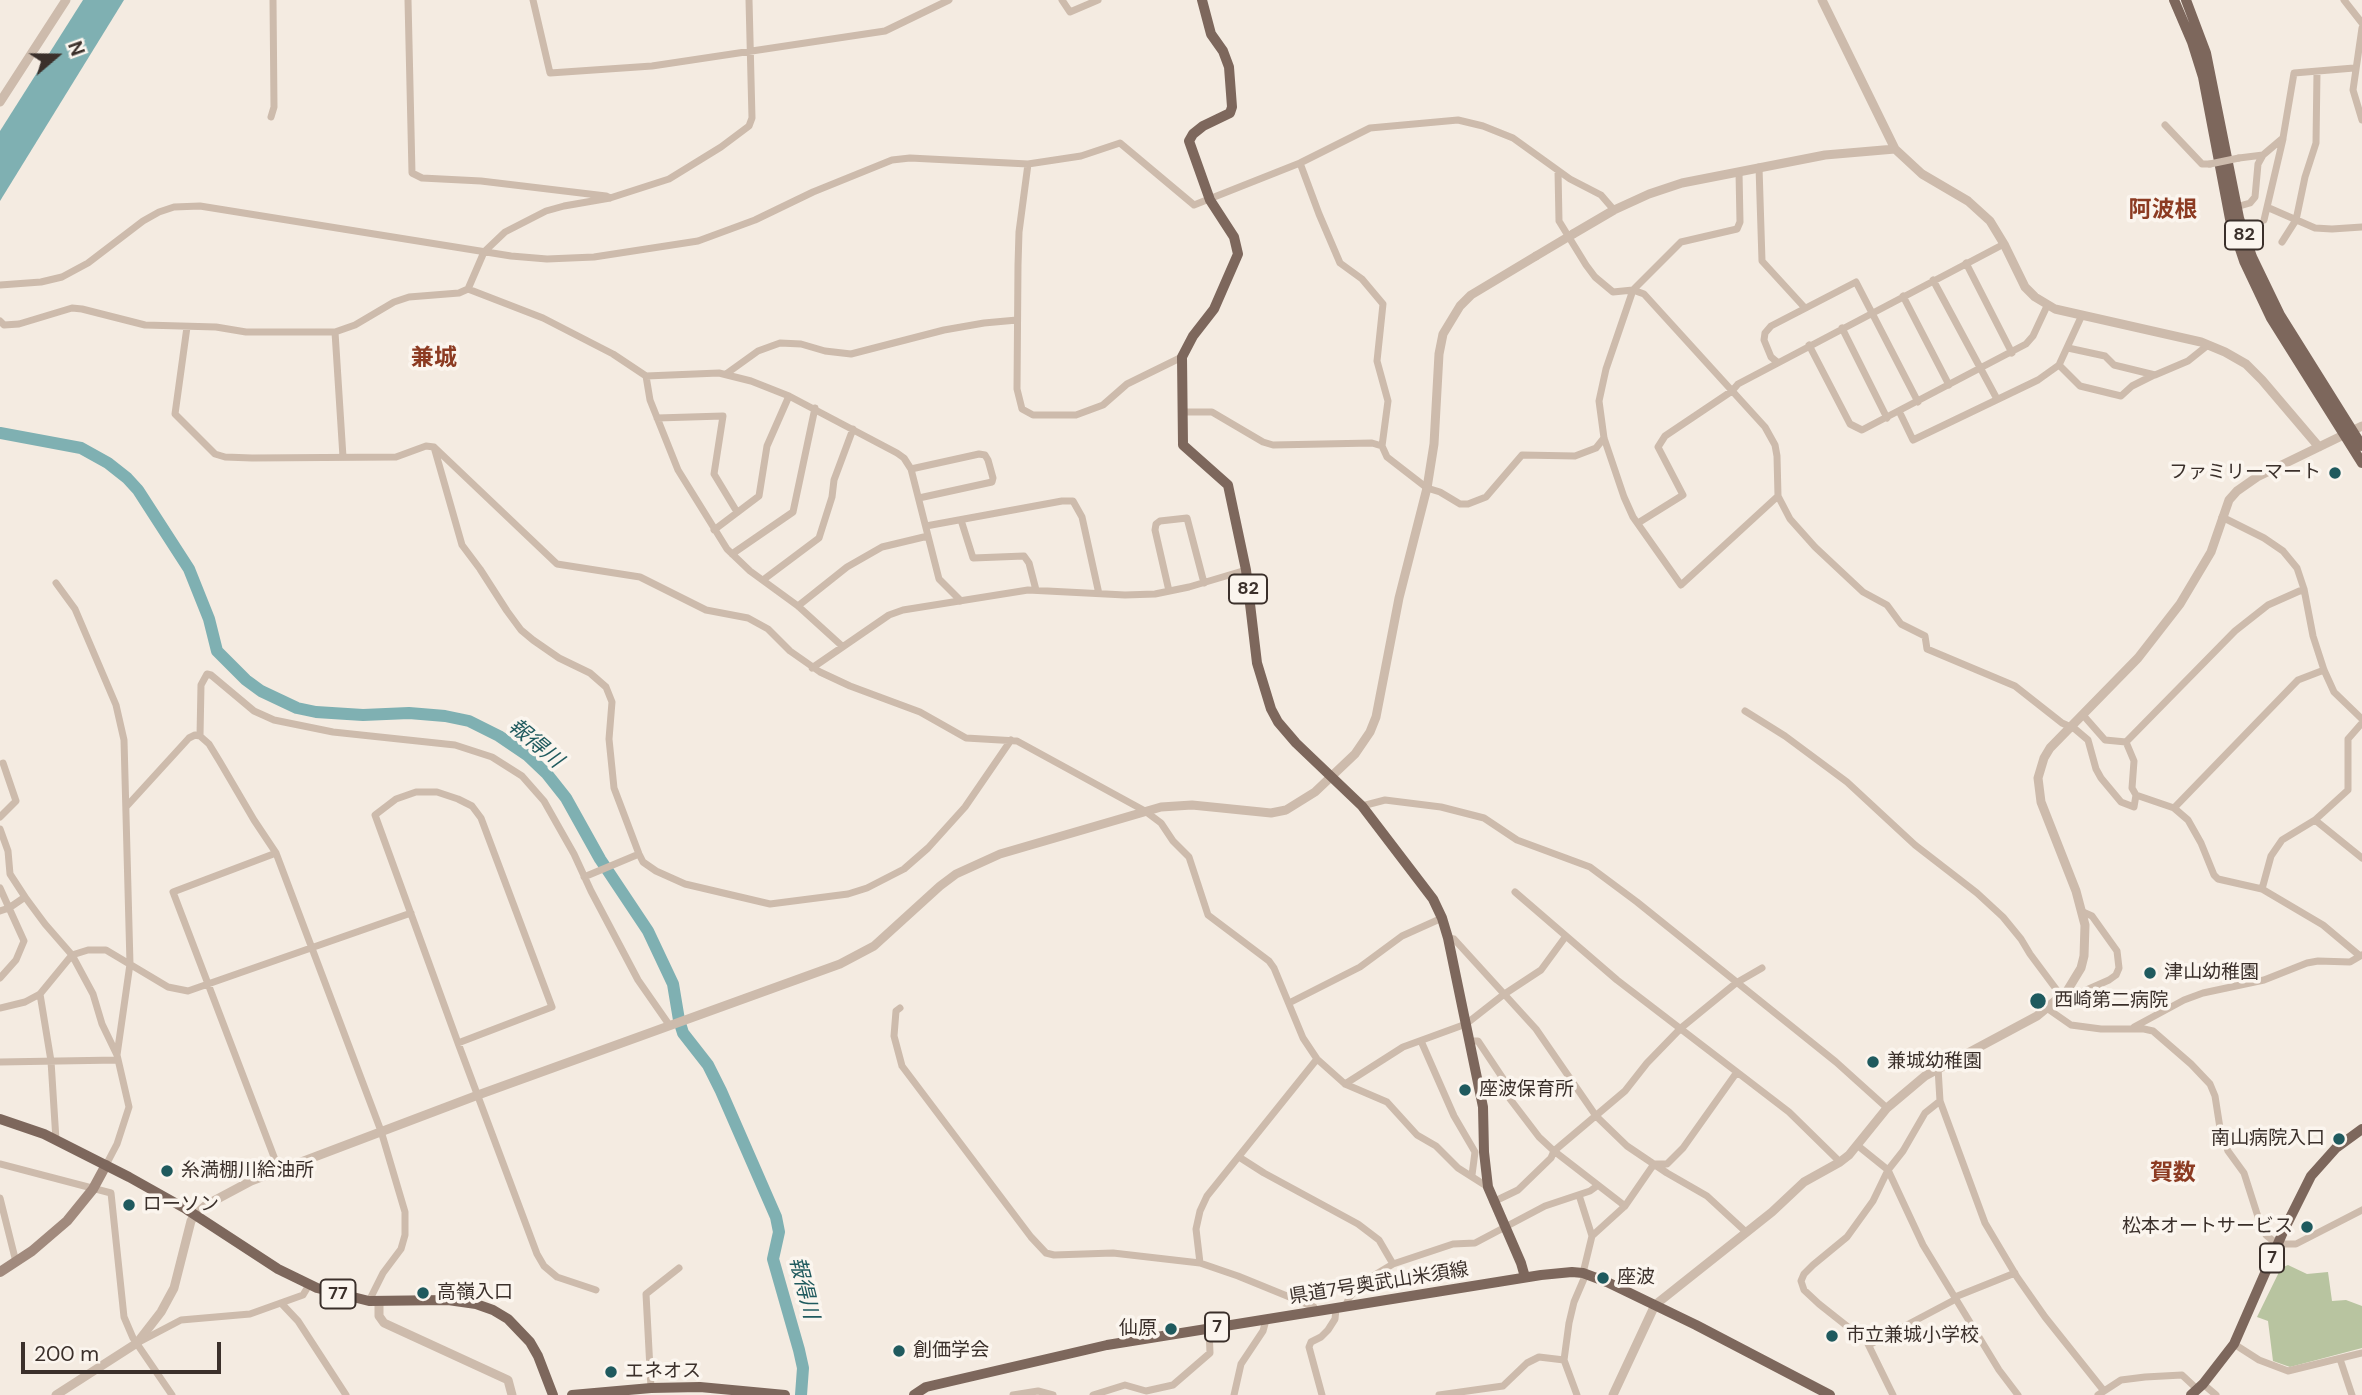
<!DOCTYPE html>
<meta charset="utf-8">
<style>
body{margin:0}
#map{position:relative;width:2362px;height:1395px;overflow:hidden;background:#f4ebe1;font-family:"DM Sans",sans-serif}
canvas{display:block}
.north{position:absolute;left:21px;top:21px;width:70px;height:70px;-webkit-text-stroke:5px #fbf5ee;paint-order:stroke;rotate:70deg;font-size:19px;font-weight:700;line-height:28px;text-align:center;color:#3b302b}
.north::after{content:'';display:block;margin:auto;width:24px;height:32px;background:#3b302b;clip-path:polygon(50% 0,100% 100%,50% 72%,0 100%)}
.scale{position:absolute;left:21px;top:1342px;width:200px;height:32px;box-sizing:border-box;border:4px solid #3b302b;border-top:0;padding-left:9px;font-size:21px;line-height:24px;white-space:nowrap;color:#3b302b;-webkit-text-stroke:5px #fbf5ee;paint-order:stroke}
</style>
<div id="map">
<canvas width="2362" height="1395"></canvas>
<div class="north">N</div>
<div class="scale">200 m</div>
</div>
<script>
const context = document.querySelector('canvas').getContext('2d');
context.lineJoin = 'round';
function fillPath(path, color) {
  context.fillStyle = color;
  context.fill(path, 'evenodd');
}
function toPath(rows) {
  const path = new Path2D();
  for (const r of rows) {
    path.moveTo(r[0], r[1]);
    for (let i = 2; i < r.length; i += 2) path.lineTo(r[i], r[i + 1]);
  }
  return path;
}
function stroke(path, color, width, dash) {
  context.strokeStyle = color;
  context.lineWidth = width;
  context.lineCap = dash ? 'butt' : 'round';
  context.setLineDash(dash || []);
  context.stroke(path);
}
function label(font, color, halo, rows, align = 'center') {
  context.font = font + ' "DM Sans","Noto Sans JP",sans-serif';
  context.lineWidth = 7;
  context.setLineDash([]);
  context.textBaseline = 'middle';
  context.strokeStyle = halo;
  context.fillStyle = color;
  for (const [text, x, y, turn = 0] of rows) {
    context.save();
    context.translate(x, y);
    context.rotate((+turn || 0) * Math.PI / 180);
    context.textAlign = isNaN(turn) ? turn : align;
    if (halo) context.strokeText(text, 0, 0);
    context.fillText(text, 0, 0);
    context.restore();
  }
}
fillPath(toPath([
 [2288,1265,2307,1274,2328,1272,2332,1301,2346,1300,2362,1306,2362,1348,2290,1367,2273,1361,2268,1321,2257,1317,2281,1268]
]), '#b8c4a0');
fillPath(toPath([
 [83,0,124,0,0,201,0,131]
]), '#7fb0b2');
stroke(toPath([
 [0,433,81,448,108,463,127,478,138,490,189,569,209,619,217,651,246,680,261,691,297,708,316,712,363,715,409,713,445,716,469,721,499,736,527,755,547,774,566,798,600,859,648,931,673,984,679,1020,683,1033,708,1065,721,1091,776,1217,779,1232,773,1259,799,1350,803,1368,801,1395]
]), '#7fb0b2', 12);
stroke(toPath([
 [408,0,412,173,422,178,481,181,606,196,610,198],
 [533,0,550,73,652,66,885,31,949,0],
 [1062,0,1070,12,1098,0],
 [2344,0,2362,23],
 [2362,28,2353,90,2362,120],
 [271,117,274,107,273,0],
 [2165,125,2202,164,2210,164],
 [2239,158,2263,155],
 [1300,163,1319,214,1340,263,1362,279,1383,304,1377,361,1388,401,1382,446,1387,457,1427,488,1440,492,1460,504,1468,504,1486,497,1522,455,1575,456,1596,448,1604,438],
 [1028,164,1019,232,1018,265,1017,389,1022,409,1033,415,1076,415,1103,405,1127,384,1182,357],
 [1759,167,1762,261,1805,308],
 [1558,171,1559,221,1586,265,1595,277,1613,292,1633,290,1644,294,1765,427,1775,445,1777,456,1778,496,1790,519,1815,547,1863,592,1887,605,1901,624,1925,636,1927,649,2015,686,2062,723,2075,729,2088,740,2096,769,2101,778,2121,802,2134,807,2136,795,2132,788,2134,761,2126,742],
 [1739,172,1740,222,1737,229,1681,242,1633,290,1606,369,1599,401,1604,438,1624,497,1633,517,1681,585,1778,496],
 [2236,207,2250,203,2255,197,2258,164,2263,155,2283,138,2294,73,2354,68],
 [2269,208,2315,228,2332,229,2362,227],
 [2264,220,2283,139],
 [2282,242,2296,220,2305,177,2316,143,2317,72],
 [1966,263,2012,353],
 [1933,280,1997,399],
 [0,285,41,282,62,277,88,263,143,221,159,212,174,207,200,206,511,256,547,259,594,257,698,241,755,220,813,192,892,160,910,158,1028,164,1081,156,1120,143,1194,205,1300,163,1370,128,1458,120,1483,126,1513,138,1570,179,1601,195,1614,210],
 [468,289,484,252,505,232,546,211,564,206,610,198,669,179,721,147,749,126,752,118,749,0],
 [1903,296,1949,385],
 [0,321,4,325,19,324,72,308,82,309,145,325,216,327,246,332,335,332,355,325,394,302,409,297,459,293,468,289,543,318,613,354,646,376,719,373,751,381,789,396,897,453,904,458,911,469,939,579,961,601],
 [187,327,175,414,215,454,225,457,252,458,396,457,426,446,434,447,557,564,640,577,706,610,748,618,768,629,790,651,820,672,850,686,920,712,966,738,1017,741,1145,811,1161,823,1173,841,1189,857,1208,915,1269,961,1274,968,1303,1038,1317,1059,1345,1084,1387,1102,1417,1135,1436,1146,1458,1168,1488,1187],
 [1842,328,1887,418],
 [335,332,343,457],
 [1809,345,1850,424,1862,430,2026,344,2033,336,2047,306],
 [2068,348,2105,356,2114,365,2155,375,2188,361,2208,345],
 [1777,362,1771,357,1764,340,1765,333,1771,326,1856,282,1918,402],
 [2059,365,2080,386,2121,396,2132,386,2154,375],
 [726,374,758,351,780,343,801,344,825,351,851,354,944,330,984,323,1017,320],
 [646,376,650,400,678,470,727,549,750,571,798,606,842,646],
 [1899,411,1913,440,2038,380,2059,365,2082,315],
 [1183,412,1212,412,1263,442,1273,445,1372,443,1382,446],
 [657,418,723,416,714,474,737,512],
 [434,447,462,545,480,569,507,611,521,630,533,640,559,658,590,673,606,687,612,702,609,739,614,788,639,854,643,862,656,871,685,884,770,904,848,894,867,888,904,869,928,848,965,807,1011,740],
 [911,469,979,454,985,455,988,460,993,478,992,482,919,498],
 [2222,517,2264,538,2283,551,2297,568,2304,589,2313,636,2324,670,2334,692,2362,719],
 [961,520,973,558,1024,556,1029,563,1036,590],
 [1638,523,1683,495,1658,447,1665,436,1732,391,1738,384,2004,244],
 [926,526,1062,501,1073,501,1082,517,1099,594],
 [714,530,759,496,767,446,789,396],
 [732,554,793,512,815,408],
 [763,580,819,538,832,497,834,480,853,429],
 [56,583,75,609,116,705,124,740,130,964,117,1055,129,1107,117,1144,106,1165],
 [1169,591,1155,530,1156,524,1160,521,1187,518,1204,583],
 [798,606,847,567,882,547,928,536],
 [812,668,889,615,903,610,1028,590,1125,595,1155,594,1189,587,1246,570],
 [1745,711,1785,736,1847,782,1915,845,1977,893,2003,917,2021,939,2030,954,2062,997],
 [2083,715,2105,740,2126,742,2235,631,2268,605,2304,589],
 [200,736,201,685,207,674,211,675,254,711,274,720,333,732,455,745,492,757,522,776,544,801,574,854,591,891,638,980,670,1026],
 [2136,795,2174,808,2188,820,2201,843,2214,875,2218,879,2262,889,2323,925,2360,956],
 [1362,806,1385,800,1441,807,1484,818,1517,840,1590,867,1637,902,1836,1062,1887,1108],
 [126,807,189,738,195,735,200,736,209,744,220,762,254,820,276,853,381,1131,405,1212,405,1235,401,1249,383,1273,369,1301],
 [2174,808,2298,680,2324,670],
 [0,817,16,801,3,763],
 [2315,820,2362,858],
 [0,829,8,851,10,874,25,897],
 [276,853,173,892,279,1170],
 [584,877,639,854],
 [0,888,9,908,25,897,45,924,72,955,93,994,102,1024,117,1055],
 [2262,889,2271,856,2282,840,2315,820,2348,790,2348,739,2362,723],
 [1515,892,1617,980,1789,1112,1840,1162],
 [0,911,9,908,24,941,16,960,0,978],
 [1448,938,1454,939,1536,1029,1596,1116,1627,1146,1667,1173,1707,1196,1746,1232],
 [2067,991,2075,995,2109,980,2116,975,2119,968,2117,951,2092,916,2083,912],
 [40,994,51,1061,56,1140],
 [1289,1003,1360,967,1402,936,1442,918],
 [0,1008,25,1002,40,994,72,955,88,950,106,950,168,987,188,991,411,913],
 [900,1008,896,1011,894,1036,902,1066,1031,1237,1046,1253,1054,1255,1113,1253,1200,1263,1238,1276,1314,1307,1315,1312],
 [2048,1009,2071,1025,2101,1029,2144,1029,2153,1031,2191,1064,2210,1084,2215,1096,2220,1128,2228,1151,2244,1173,2260,1223,2266,1235,2272,1240,2278,1244,2296,1244,2362,1210],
 [2134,1027,2184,1000,2203,993,2264,980,2307,963,2318,961,2350,962,2362,955],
 [1421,1041,1454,1116,1475,1152,1472,1175],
 [1470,1041,1478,1041,1506,1083,1510,1099,1539,1137,1554,1151,1625,1206],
 [458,1043,552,1007,481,818,472,806,458,799,437,792,416,792,396,799,375,815,458,1043,537,1254,544,1266,557,1277,596,1290],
 [0,1062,118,1060],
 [1938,1068,1940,1101,1985,1223,2017,1277,2045,1317,2104,1391],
 [1345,1084,1403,1047,1466,1024,1503,995,1541,970,1566,936],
 [1857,1145,1888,1170,1923,1245,1999,1370,2018,1395],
 [1239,1157,1264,1173,1358,1224,1379,1240,1393,1264],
 [0,1164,111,1193,124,1317,133,1338,172,1395],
 [1654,1164,1667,1164,1683,1148,1737,1072],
 [1579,1195,1592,1236,1583,1273],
 [0,1198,16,1262],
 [1493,1202,1518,1190,1551,1158,1554,1151,1625,1091,1647,1063,1681,1028,1736,983,1762,968],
 [1592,1236,1625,1206,1654,1164],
 [1200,1263,1196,1229,1200,1211,1207,1196,1317,1059],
 [1955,1297,2015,1273],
 [281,1303,298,1321,346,1395],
 [1345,1307,1349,1298,1363,1282,1393,1264,1453,1244,1475,1243,1545,1206,1590,1191,1597,1186],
 [141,1341,181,1320,250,1314,303,1295,309,1285],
 [2234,1344,2259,1360,2288,1371,2362,1353],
 [1869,1345,1956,1299],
 [2340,1359,2352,1395],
 [2203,1384,2216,1395],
 [651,1388,646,1294,679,1268],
 [1013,1395,1038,1391,1053,1395],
 [1093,1395,1125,1385,1146,1391,1173,1385,1210,1353,1209,1329],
 [1234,1395,1241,1364,1263,1331,1266,1320],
 [1322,1395,1309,1347,1311,1342,1321,1337,1328,1330,1335,1319,1336,1309],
 [1439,1395,1503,1386,1527,1363,1539,1357,1564,1360],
 [1577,1395,1564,1360,1569,1323,1574,1302,1586,1274],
 [1893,1395,1867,1342,1819,1304,1804,1290,1801,1281,1804,1274,1813,1265,1847,1237,1873,1201,1888,1170,1903,1151,1925,1113,1940,1101],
 [2098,1395,2121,1380,2145,1377,2182,1375,2197,1389]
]), '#cdbbac', 7);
stroke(toPath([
 [1822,0,1895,149,1922,174,1968,201,1990,221,2004,244,2025,287,2035,297,2055,309,2201,342,2225,352,2246,364,2262,380,2319,447],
 [0,102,66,0],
 [1573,234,1614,210,1649,194,1682,183,1825,155,1895,149],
 [379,1301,379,1316,384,1323,508,1380,512,1395],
 [56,1395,137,1343,161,1312,174,1288,191,1221,195,1215,206,1205,251,1181,478,1095,840,964,874,946,940,886,956,874,1000,854,1161,807,1192,805,1271,813,1286,810,1315,792,1355,754,1370,732,1376,717,1399,598,1427,488,1434,444,1439,354,1443,334,1460,306,1471,295,1536,256],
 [1613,1395,1655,1305,1772,1212,1804,1182,1840,1162,1849,1155,1887,1108,1925,1076,2037,1016,2067,991,2081,968,2084,956,2085,925,2076,891,2041,802,2038,778,2044,758,2050,748,2138,658,2180,604,2211,552,2229,500,2237,491,2257,477,2362,426]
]), '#cdbbac', 9);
stroke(toPath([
 [0,1272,32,1251,67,1221,93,1189,106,1165]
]), '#a18a7d', 10);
stroke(toPath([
 [1202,0,1211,34,1223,51,1229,67,1232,107,1230,113,1203,126,1193,134,1189,141,1210,200,1234,237,1238,254,1214,309,1193,336,1182,357,1183,445,1228,485,1246,570,1257,663,1271,709,1278,722,1296,743,1362,806,1433,899,1442,918,1448,938,1483,1107,1484,1152,1488,1187,1521,1263,1525,1277],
 [2174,0,2192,42,2203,77,2230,219,2244,261,2271,318,2362,463],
 [2186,0,2206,53,2239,218,2252,257,2280,315,2362,446],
 [0,1119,44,1134,129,1177,186,1209,278,1269,317,1288,369,1301,448,1300,476,1304,493,1310,508,1319,530,1342,538,1356,553,1395],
 [572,1395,651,1388,700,1387,785,1395],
 [914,1395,926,1387,1107,1345,1541,1275,1572,1272,1583,1273,1607,1282,1696,1325,1830,1395],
 [2191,1395,2203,1384,2234,1344,2283,1232,2311,1176,2336,1148,2362,1129]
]), '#7d675c', 10);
stroke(toPath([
 [2210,164,2239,158]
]), '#cdbbac', 7);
stroke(toPath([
 [1536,256,1573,234]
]), '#cdbbac', 9);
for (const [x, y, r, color] of [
 [2335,473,7,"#1f5a5e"],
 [2150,973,7,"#1f5a5e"],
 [2038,1001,9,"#1f5a5e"],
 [1873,1062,7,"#1f5a5e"],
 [1465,1090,7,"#1f5a5e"],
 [2339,1139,7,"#1f5a5e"],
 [167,1171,7,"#1f5a5e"],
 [129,1205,7,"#1f5a5e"],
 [2307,1227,7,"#1f5a5e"],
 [1603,1278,7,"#1f5a5e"],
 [423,1293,7,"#1f5a5e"],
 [1171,1329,7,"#1f5a5e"],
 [1832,1336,7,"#1f5a5e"],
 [899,1351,7,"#1f5a5e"],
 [611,1372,7,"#1f5a5e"]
]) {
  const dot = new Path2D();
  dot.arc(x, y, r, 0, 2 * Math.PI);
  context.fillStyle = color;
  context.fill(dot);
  stroke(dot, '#fbf5ee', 2.5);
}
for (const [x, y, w] of [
 [2244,235,38],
 [1248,589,38],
 [2272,1258,24],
 [338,1294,35],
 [1217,1327,24]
]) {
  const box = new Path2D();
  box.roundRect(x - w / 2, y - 14.5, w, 29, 5);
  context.fillStyle = '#fbf5ee';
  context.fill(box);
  stroke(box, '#3b302b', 2);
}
label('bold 18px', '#3b302b', null, [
 ["82",2244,235],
 ["82",1248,589],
 ["7",2272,1258],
 ["77",338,1294],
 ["7",1217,1327]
]);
label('19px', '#3b302b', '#fbf5ee', [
 ["ファミリーマート",2321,473,"right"],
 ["津山幼稚園",2164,973],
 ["西崎第二病院",2054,1001],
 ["兼城幼稚園",1887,1062],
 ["座波保育所",1479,1090],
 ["南山病院入口",2325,1139,"right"],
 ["糸満棚川給油所",181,1171],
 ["ローソン",143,1205],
 ["松本オートサービス",2293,1227,"right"],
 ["座波",1617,1278],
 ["高嶺入口",437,1293],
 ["仙原",1157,1329,"right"],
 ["市立兼城小学校",1846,1336],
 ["創価学会",913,1351],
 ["エネオス",625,1372]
], 'left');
label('19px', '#3b302b', '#fbf5ee', [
 ["県道7号奥武山米須線",1379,1284,-9]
]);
label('italic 21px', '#1f5a5e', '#fbf5ee', [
 ["報得川",535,744,40],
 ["報得川",803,1288,76]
]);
label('bold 23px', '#8c3b22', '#fbf5ee', [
 ["阿波根",2163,211],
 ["兼城",434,359],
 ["賀数",2173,1174]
]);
</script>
